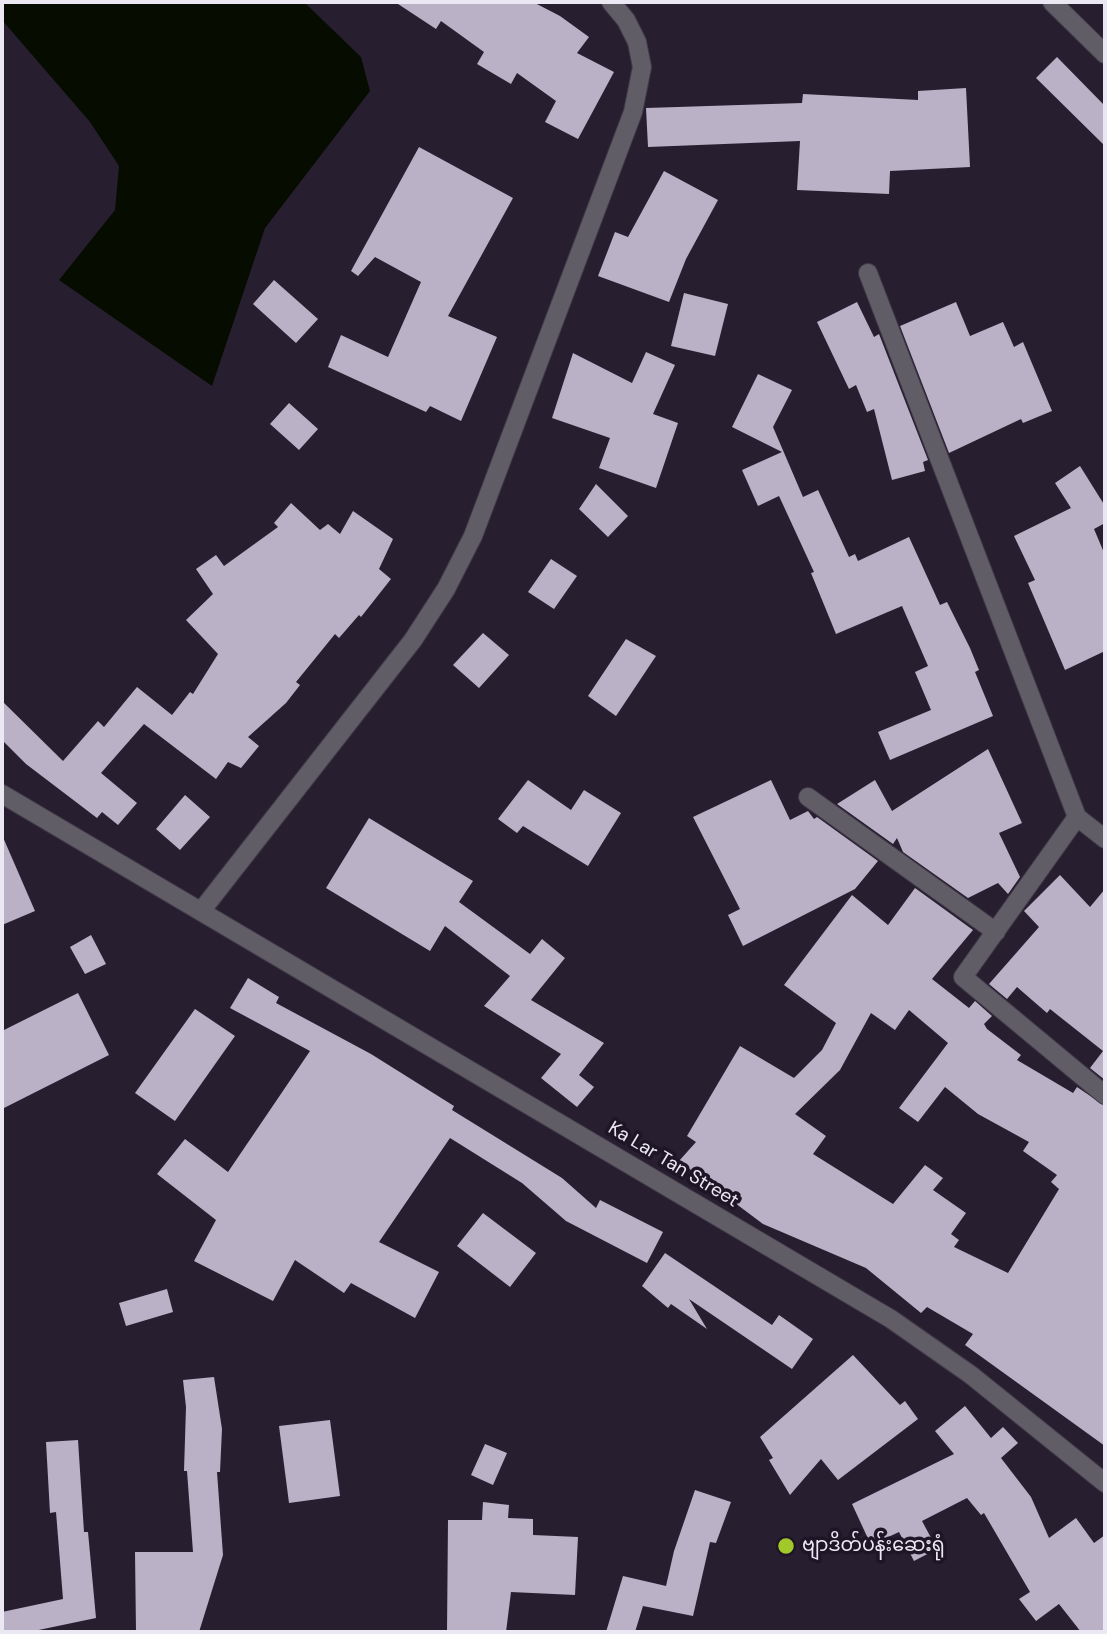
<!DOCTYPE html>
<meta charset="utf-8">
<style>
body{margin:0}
#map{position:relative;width:1107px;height:1634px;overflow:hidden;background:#271f30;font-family:"DM Sans",sans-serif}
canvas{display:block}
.frame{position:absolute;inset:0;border:4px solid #ece8f3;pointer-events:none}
</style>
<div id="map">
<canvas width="1107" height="1634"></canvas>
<div class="frame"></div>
</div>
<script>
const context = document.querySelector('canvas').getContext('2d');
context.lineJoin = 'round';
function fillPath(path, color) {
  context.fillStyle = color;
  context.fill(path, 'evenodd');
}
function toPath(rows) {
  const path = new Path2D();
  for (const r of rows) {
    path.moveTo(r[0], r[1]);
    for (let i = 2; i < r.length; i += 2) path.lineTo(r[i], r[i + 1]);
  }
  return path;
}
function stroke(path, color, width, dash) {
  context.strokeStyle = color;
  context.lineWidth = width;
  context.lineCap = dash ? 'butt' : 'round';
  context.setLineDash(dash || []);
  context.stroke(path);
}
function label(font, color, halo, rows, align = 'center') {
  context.font = font + ' "DM Sans","Noto Sans Myanmar",sans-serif';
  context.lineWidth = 7;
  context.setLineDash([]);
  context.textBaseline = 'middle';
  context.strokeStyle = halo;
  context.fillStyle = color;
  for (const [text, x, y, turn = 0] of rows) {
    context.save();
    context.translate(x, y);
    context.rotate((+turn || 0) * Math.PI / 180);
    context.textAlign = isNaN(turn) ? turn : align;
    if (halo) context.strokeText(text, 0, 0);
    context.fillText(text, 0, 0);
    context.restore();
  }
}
fillPath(toPath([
 [2,2,304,2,361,57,370,91,265,228,212,386,59,280,115,210,119,166,90,122,2,20]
]), '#060c00');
fillPath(toPath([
 [395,2,533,2,560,16,589,37,577,53,614,72,578,139,545,122,556,101,517,73,511,84,477,64,484,52,441,21,436,29],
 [1057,57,1105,106,1105,146,1036,78],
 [966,88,970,167,890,171,889,194,797,190,800,141,648,147,646,108,802,103,803,94,918,100,918,91],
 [419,147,513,198,448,316,497,337,461,421,430,406,426,412,328,367,341,335,388,357,421,282,375,257,358,276,351,271],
 [664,171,718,200,686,259,669,302,598,276,615,232,628,237],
 [274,280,318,319,296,343,253,304],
 [684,293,728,304,715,356,671,346],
 [857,302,874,337,879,334,928,460,923,462,925,471,892,480,874,409,867,412,856,385,849,389,817,322],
 [956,302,970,336,1003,322,1014,347,1023,342,1052,411,1023,423,1021,419,949,453,900,326],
 [646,352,675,365,653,414,678,423,656,488,599,468,610,438,552,418,573,353,632,383],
 [758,374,792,390,773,427,803,497,818,490,849,557,855,554,858,561,909,537,940,605,947,602,970,648,979,670,975,672,993,716,890,760,878,732,931,710,915,672,928,666,902,606,836,634,811,573,814,572,779,496,758,506,742,470,782,452,732,427],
 [289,403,318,429,299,450,270,424],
 [1080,466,1105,506,1105,523,1094,529,1105,555,1105,651,1065,670,1028,583,1035,580,1014,536,1071,508,1055,483],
 [596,484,628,516,608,537,579,509],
 [291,503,320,530,328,524,340,534,353,511,393,539,379,569,391,579,361,617,359,615,339,638,335,634,296,682,300,685,286,703,248,737,259,746,241,768,228,762,216,779,144,724,101,773,137,803,118,825,102,812,97,818,26,764,2,740,2,701,63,761,98,721,104,727,137,687,172,715,190,692,193,694,218,654,186,620,213,594,196,569,216,555,224,566,278,527,274,523],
 [551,559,577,576,554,609,528,592],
 [483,633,509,655,479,688,453,665],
 [626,639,656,656,616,716,588,696],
 [988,749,1022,823,999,833,1020,877,1008,894,998,883,968,898,903,852,897,838,893,844,837,804,875,780,892,811],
 [528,780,571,810,584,790,621,813,588,866,523,826,517,833,498,819],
 [771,780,790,820,808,811,814,819,817,817,878,861,855,889,743,946,728,915,740,909,693,817],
 [185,795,210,817,180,850,156,829],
 [369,818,473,881,459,902,530,954,542,939,565,958,531,1000,604,1043,579,1075,594,1087,577,1107,541,1078,561,1054,484,1006,510,976,445,926,430,951,326,888],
 [2,835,35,911,2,925],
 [1060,875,1090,907,1105,889,1105,1080,1090,1068,1103,1051,1050,1009,1047,1013,1017,987,1007,999,989,984,1039,927,1024,911],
 [915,888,973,930,932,979,969,1008,975,1001,992,1016,984,1024,987,1029,1021,1055,1017,1060,1073,1093,1077,1087,1105,1106,1105,1446,965,1345,973,1334,927,1307,921,1313,866,1268,763,1224,679,1161,696,1142,687,1136,740,1046,794,1078,822,1050,836,1023,784,985,852,895,888,925],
 [909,1010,948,1043,899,1108,918,1122,945,1087,978,1114,1029,1142,1023,1151,1057,1175,1051,1182,1059,1189,1008,1273,954,1247,959,1240,951,1234,966,1213,933,1190,943,1178,925,1165,893,1204,813,1154,826,1136,795,1114,840,1070,871,1013,895,1030],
 [91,935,106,964,85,974,70,947],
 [248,978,279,997,276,1003,371,1054,454,1106,452,1110,562,1178,596,1208,600,1200,663,1232,647,1263,566,1221,522,1183,450,1138,379,1242,439,1272,415,1318,351,1283,344,1293,295,1260,273,1301,194,1261,216,1220,157,1174,185,1139,228,1172,310,1051,230,1008],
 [78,993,109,1055,2,1109,2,1031],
 [195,1009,235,1036,175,1121,135,1093],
 [483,1213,536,1253,510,1287,457,1246],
 [665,1253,772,1325,779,1315,813,1339,792,1369,689,1299,707,1329,671,1304,668,1308,642,1286],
 [167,1289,173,1312,126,1326,119,1303],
 [853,1355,900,1405,905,1401,918,1419,838,1480,821,1459,790,1495,769,1460,773,1458,760,1437],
 [214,1377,222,1429,220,1472,217,1472,223,1555,199,1632,136,1632,135,1552,193,1552,187,1471,184,1471,186,1407,183,1380],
 [965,1406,991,1438,1003,1427,1018,1443,1001,1458,1031,1497,1049,1538,1076,1518,1094,1543,1105,1535,1105,1632,1081,1632,1059,1604,1036,1621,1019,1599,1030,1592,984,1513,981,1515,967,1498,922,1521,937,1549,914,1561,899,1532,871,1545,852,1504,954,1454,935,1431],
 [330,1420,340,1496,289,1503,279,1426],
 [78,1440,84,1532,88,1532,96,1618,29,1632,2,1632,2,1612,63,1599,56,1512,50,1513,46,1442],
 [485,1444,507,1453,493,1485,471,1475],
 [695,1490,731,1502,716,1543,710,1542,693,1616,643,1606,635,1632,606,1632,623,1576,666,1586,674,1551],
 [483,1502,509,1505,508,1518,533,1519,533,1535,578,1537,575,1595,511,1592,506,1632,447,1632,448,1520,482,1520]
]), '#bab1c7');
const minor = toPath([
 [1052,2,1105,54],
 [868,273,1077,817,1105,839],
 [2,794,891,1319,971,1375,1105,1483],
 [808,797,996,932],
 [1077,817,963,977,1105,1095],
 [202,910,413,640,446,589,473,536,633,112,642,67,637,42,626,20,611,2]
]);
stroke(minor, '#433b4b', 20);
stroke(minor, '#615d66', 18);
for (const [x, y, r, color] of [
 [786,1546,9,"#a1c92a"]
]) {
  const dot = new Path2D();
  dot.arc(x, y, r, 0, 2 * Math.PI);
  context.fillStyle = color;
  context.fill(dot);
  stroke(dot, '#1e1626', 2.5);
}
label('19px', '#ece8f3', '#1e1626', [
 ["Ka Lar Tan Street",673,1165,31]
]);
label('19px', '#ece8f3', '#1e1626', [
 ["ဗျာဒိတ်ပန်းဆေးရုံ",802,1546]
], 'left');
</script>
